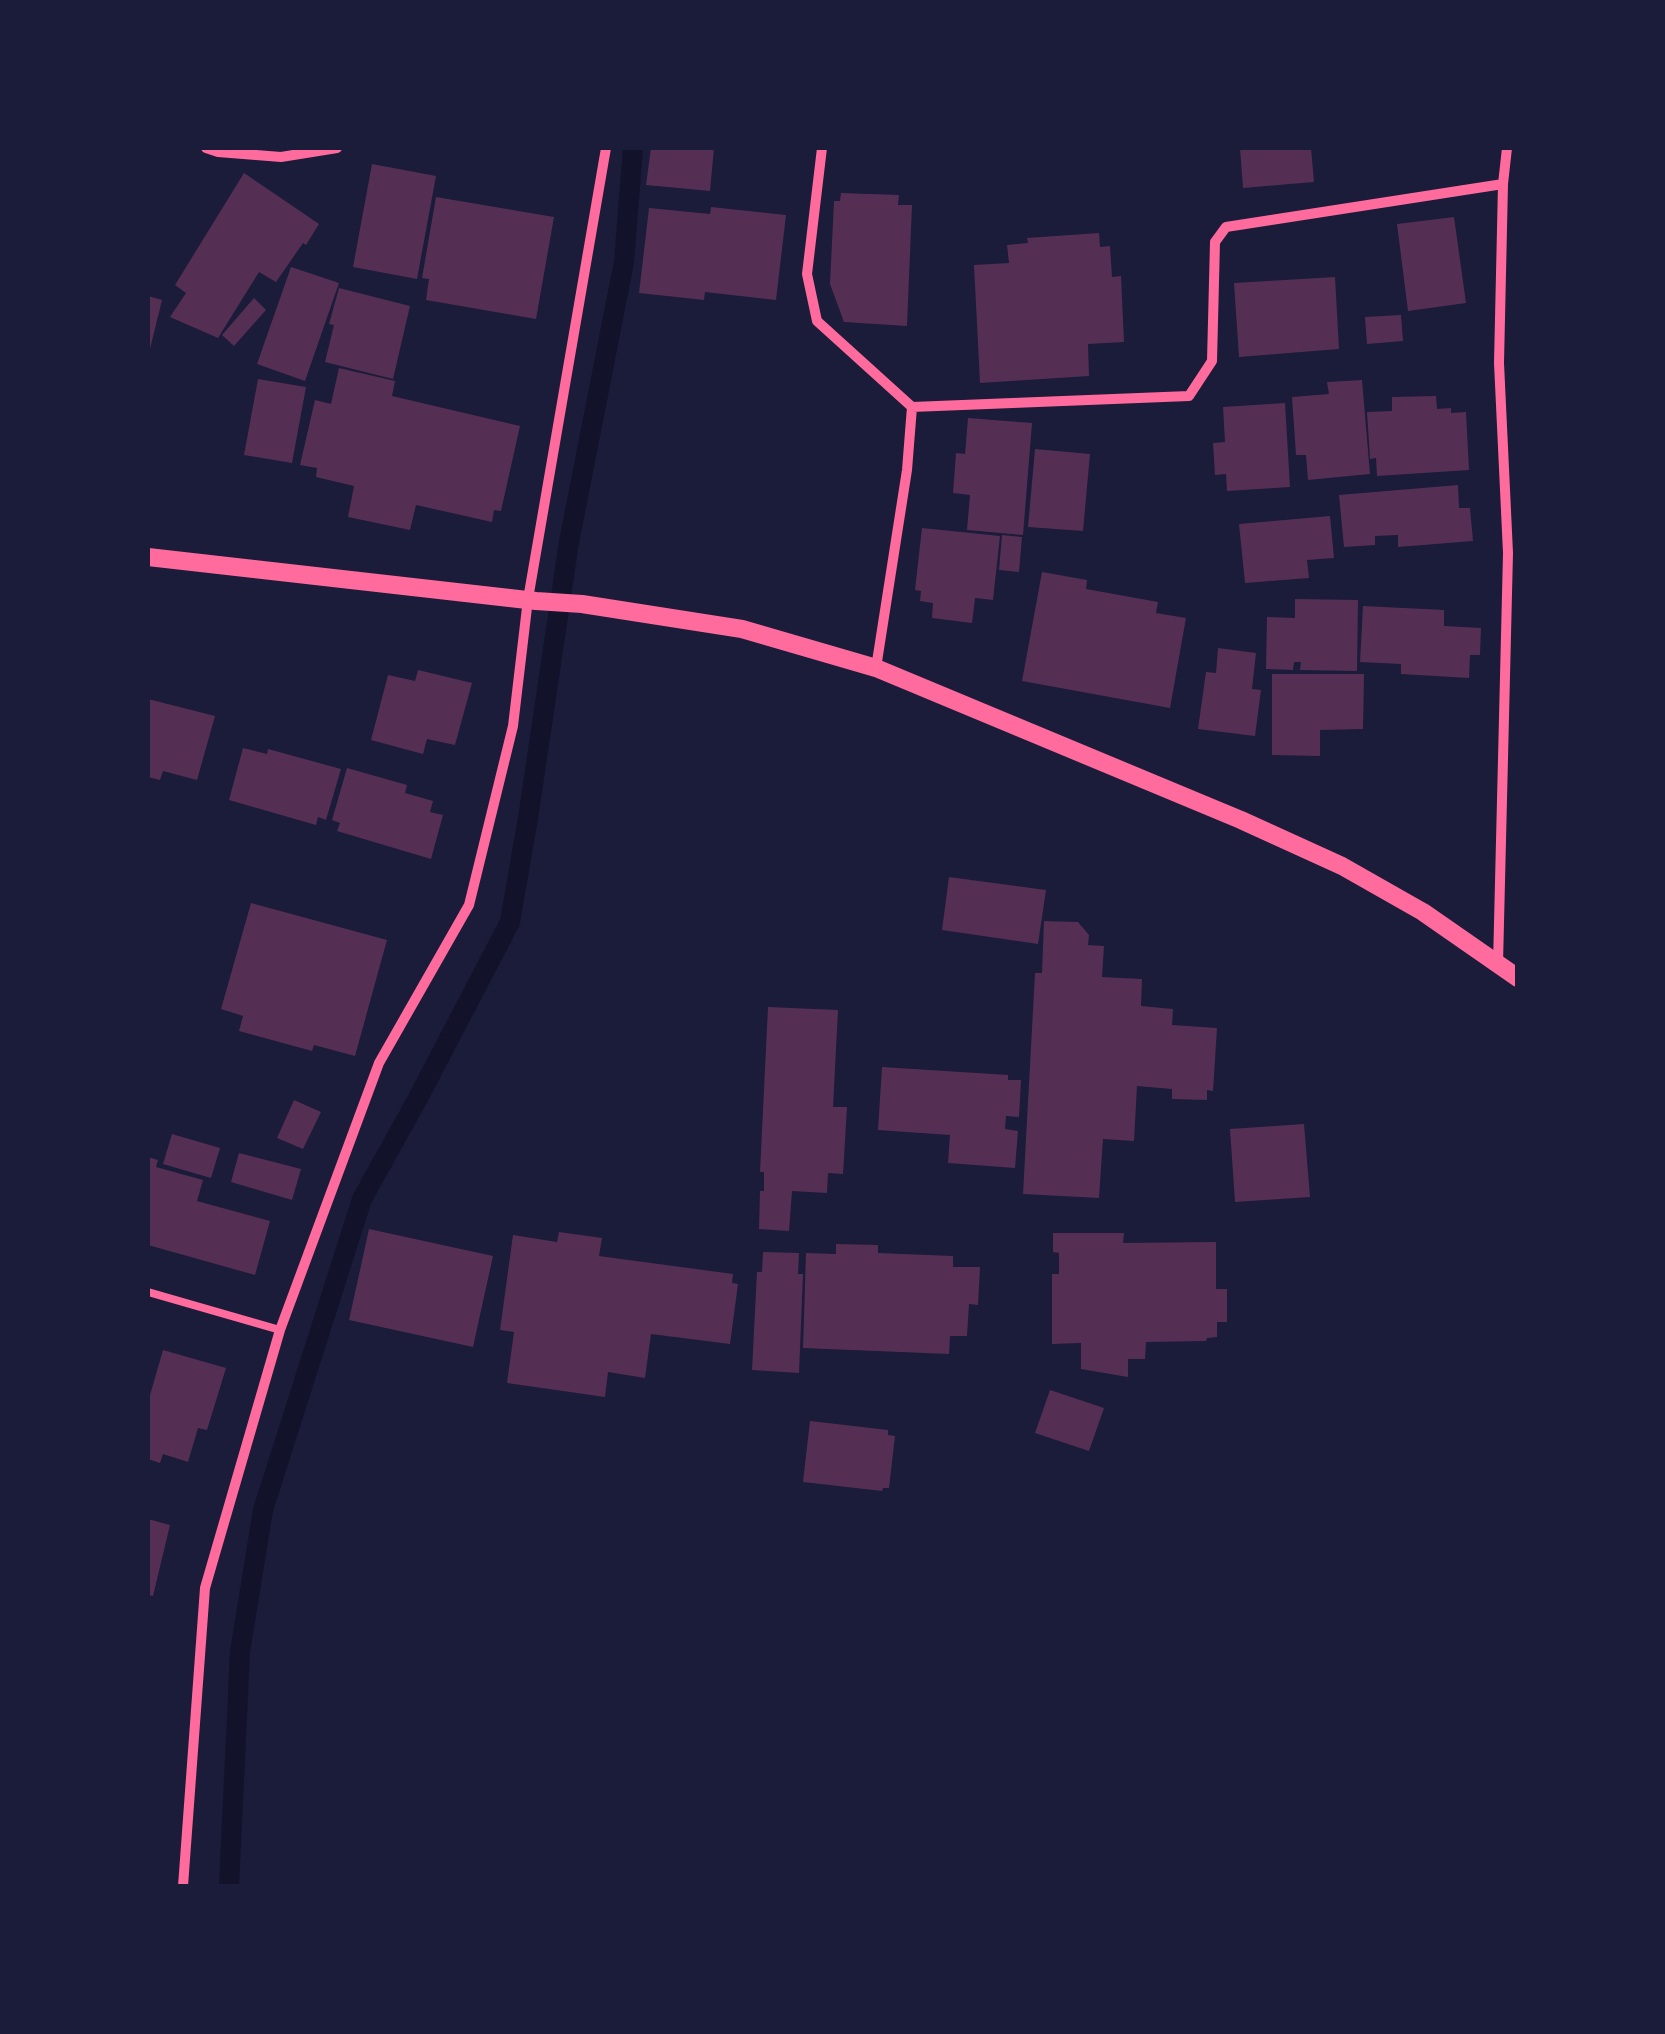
<!DOCTYPE html>
<style>
body{margin:0}
#map{position:relative;width:1665px;height:2034px;overflow:hidden;background:#1b1b3a;font-family:Manrope,sans-serif}
canvas{display:block}
.frame{position:absolute;inset:0;border:150px solid #1b1b3a;pointer-events:none}
</style>
<div id="map">
<canvas width="1665" height="2034"></canvas>
<div class="frame"></div>
</div>
<script>
const context = document.querySelector('canvas').getContext('2d');
context.lineJoin = 'round';
function toPath(rows) {
  const path = new Path2D();
  for (const r of rows) {
    path.moveTo(r[0], r[1]);
    for (let i = 2; i < r.length; i += 2) path.lineTo(r[i], r[i + 1]);
  }
  return path;
}
function stroke(path, color, width, dash) {
  context.strokeStyle = color;
  context.lineWidth = width;
  context.lineCap = dash ? 'butt' : 'round';
  context.setLineDash(dash || []);
  context.stroke(path);
}
function fillPath(path, color) {
  context.fillStyle = color;
  context.fill(path, 'evenodd');
}
stroke(toPath([
 [229,1886,240,1652,263,1510,362,1199,417,1100,510,922,528,818,569,542,624,262,633,148]
]), '#12122b', 20);
fillPath(toPath([
 [651,148,714,148,710,191,646,185],
 [1240,148,1311,148,1314,182,1243,188],
 [372,164,436,176,417,279,353,267],
 [244,173,319,224,306,245,303,243,276,282,259,272,218,338,170,317,186,293,175,285],
 [841,193,899,195,898,205,912,205,907,326,844,322,830,284,834,201,840,201],
 [436,197,554,217,536,319,426,300,429,279,422,278],
 [711,207,786,215,776,300,705,292,704,300,639,293,649,208,710,214],
 [1454,217,1466,303,1408,311,1397,224],
 [1099,233,1100,247,1110,246,1112,277,1121,276,1124,342,1088,344,1089,376,980,383,974,265,1009,263,1007,245,1028,243,1027,238],
 [291,267,339,283,305,381,257,364],
 [1335,277,1339,349,1239,357,1234,283],
 [339,288,410,306,393,379,325,362,334,325,329,324],
 [148,296,162,300,149,353,148,353],
 [254,298,266,310,234,346,222,335],
 [1401,315,1403,341,1367,344,1365,317],
 [339,368,395,381,392,396,520,426,501,511,494,510,492,522,416,505,410,530,348,517,354,486,316,477,317,468,300,465,315,400,331,404],
 [258,379,306,387,292,463,244,455],
 [1362,380,1370,474,1308,480,1306,455,1296,455,1292,397,1329,394,1327,382],
 [1436,396,1437,409,1451,408,1451,413,1466,412,1469,470,1377,476,1376,458,1370,459,1367,412,1392,411,1392,397],
 [1285,403,1290,487,1227,491,1226,474,1215,475,1213,443,1225,442,1223,407],
 [968,418,1032,423,1023,535,967,530,970,495,953,493,956,453,965,454],
 [1035,449,1090,454,1083,531,1028,527],
 [1458,485,1459,508,1470,508,1473,541,1398,547,1398,535,1375,536,1375,545,1344,547,1339,495],
 [1330,516,1334,558,1307,560,1309,578,1245,583,1239,524],
 [922,528,1000,536,993,600,975,598,972,623,932,618,933,603,920,601,921,591,915,590],
 [1002,535,1022,537,1019,572,999,570],
 [1042,572,1087,580,1086,589,1158,602,1156,613,1186,618,1170,708,1022,681],
 [1295,599,1358,600,1357,671,1300,670,1301,662,1294,662,1293,670,1266,669,1267,617,1295,618],
 [1363,606,1444,610,1444,626,1481,628,1480,655,1470,655,1469,678,1401,674,1401,664,1360,662],
 [1218,648,1256,653,1252,689,1261,690,1255,736,1198,729,1206,672,1216,673],
 [418,670,472,683,455,745,427,739,423,754,371,740,388,675,415,681],
 [1272,674,1364,674,1363,729,1320,730,1320,756,1272,755],
 [148,699,215,716,197,780,163,771,160,780,148,777],
 [243,748,267,754,268,749,341,769,326,820,318,817,316,825,229,800],
 [347,768,407,785,405,793,433,801,430,812,443,815,431,859,337,831,340,823,332,820],
 [949,877,1046,890,1038,944,942,930],
 [251,903,387,940,355,1056,314,1045,312,1051,239,1031,243,1016,221,1009],
 [1044,921,1078,922,1089,935,1088,945,1104,946,1102,977,1142,979,1141,1006,1173,1009,1172,1025,1217,1028,1213,1091,1207,1090,1207,1100,1172,1099,1172,1089,1137,1086,1134,1141,1103,1139,1099,1198,1023,1194,1035,973,1042,973],
 [768,1007,838,1010,833,1107,847,1107,843,1174,828,1173,827,1193,792,1191,789,1231,759,1229,760,1191,764,1191,764,1172,760,1172],
 [882,1067,1008,1075,1008,1080,1021,1080,1019,1117,1006,1116,1005,1129,1018,1131,1015,1168,948,1163,950,1135,878,1130],
 [294,1100,321,1112,303,1149,277,1138],
 [1304,1124,1310,1197,1235,1202,1230,1129],
 [172,1134,220,1148,211,1178,163,1164],
 [239,1153,301,1169,292,1200,231,1182],
 [148,1157,158,1160,156,1167,203,1180,197,1201,270,1221,255,1275,148,1245],
 [369,1229,493,1256,473,1347,349,1320],
 [559,1232,602,1238,599,1256,733,1274,732,1283,738,1284,730,1344,651,1334,645,1378,608,1372,605,1397,507,1383,514,1332,500,1330,513,1235,557,1242],
 [1053,1233,1124,1233,1123,1243,1216,1242,1216,1289,1227,1289,1227,1322,1217,1322,1217,1337,1207,1338,1206,1341,1146,1342,1145,1359,1128,1359,1128,1377,1081,1369,1081,1343,1052,1344,1052,1274,1059,1274,1059,1253,1053,1252],
 [836,1244,878,1245,878,1253,953,1256,953,1267,980,1267,978,1305,969,1304,967,1336,950,1336,949,1354,803,1348,806,1253,836,1254],
 [763,1252,799,1253,798,1274,803,1274,799,1373,752,1370,757,1272,762,1272],
 [163,1350,226,1368,207,1430,198,1428,188,1462,163,1454,160,1463,148,1459,148,1402],
 [1050,1390,1104,1408,1089,1451,1035,1433],
 [810,1421,888,1430,888,1435,895,1436,889,1488,883,1488,882,1491,803,1482],
 [148,1519,170,1525,153,1596,148,1595]
]), '#542f53');
stroke(toPath([
 [148,1292,280,1330]
]), '#ff6b9d', 8);
stroke(toPath([
 [206,148,218,152,281,157,337,148],
 [822,148,807,274,817,321,912,407,907,470,876,668],
 [912,407,1189,396,1212,361,1215,242,1226,227,1503,184],
 [1498,964,1508,553,1499,363,1503,184,1507,148],
 [183,1886,205,1588,280,1330,379,1063,469,905,513,726,528,599,606,148]
]), '#ff6b9d', 10);
stroke(toPath([
 [148,557,536,601,582,604,742,629,876,668,1241,820,1342,866,1423,912,1518,978]
]), '#ff6b9d', 18);
</script>
